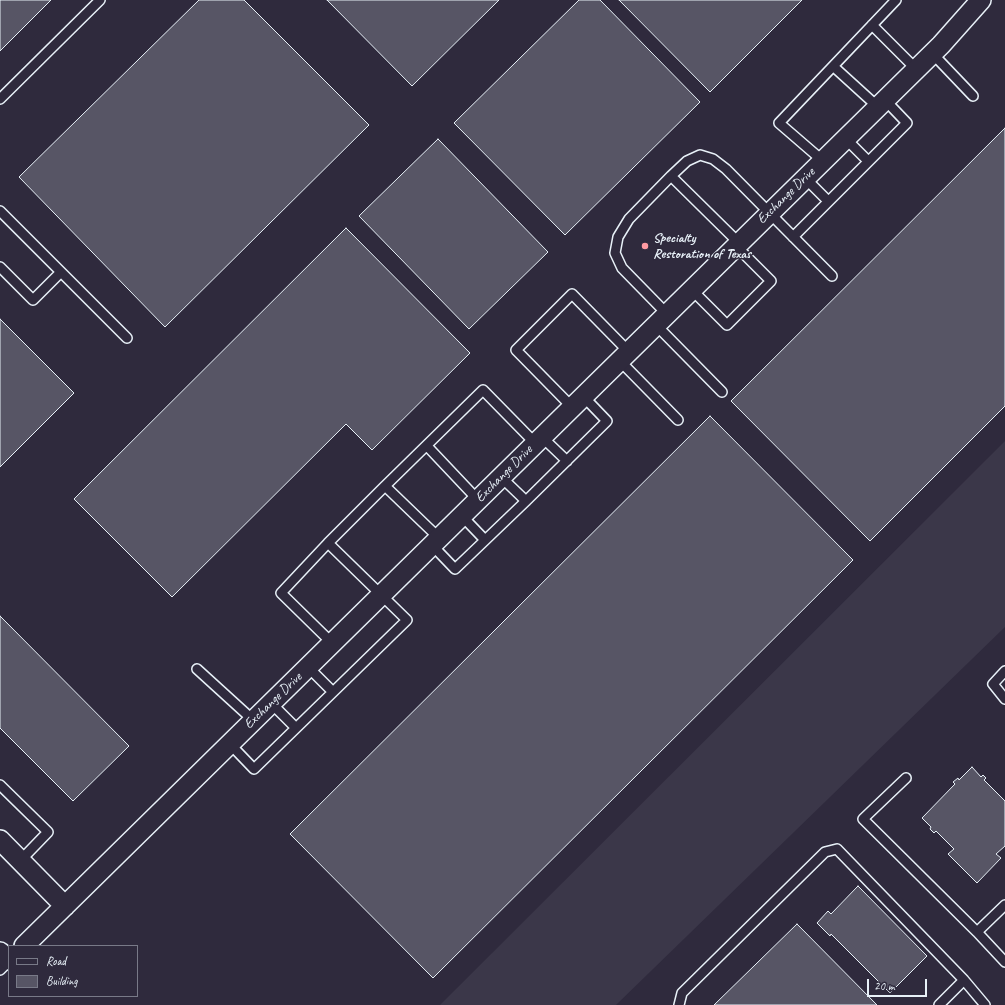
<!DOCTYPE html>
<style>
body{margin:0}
#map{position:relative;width:1005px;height:1005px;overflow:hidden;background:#2f2a3d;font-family:Caveat,sans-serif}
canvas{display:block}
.legend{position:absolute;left:8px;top:945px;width:130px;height:52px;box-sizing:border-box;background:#2f2a3d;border:1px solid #797a88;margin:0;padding:5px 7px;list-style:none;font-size:12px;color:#e8f1f8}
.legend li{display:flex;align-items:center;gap:8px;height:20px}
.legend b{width:20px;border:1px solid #797a88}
.scale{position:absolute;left:867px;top:979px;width:60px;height:18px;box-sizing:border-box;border:2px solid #e8f1f8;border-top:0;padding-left:5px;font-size:12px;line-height:14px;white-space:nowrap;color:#e8f1f8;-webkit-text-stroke:3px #2f2a3d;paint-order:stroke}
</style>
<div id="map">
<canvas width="1005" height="1005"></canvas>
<ul class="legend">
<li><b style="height:5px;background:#2f2a3d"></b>Road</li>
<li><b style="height:11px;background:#575565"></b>Building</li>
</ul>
<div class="scale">20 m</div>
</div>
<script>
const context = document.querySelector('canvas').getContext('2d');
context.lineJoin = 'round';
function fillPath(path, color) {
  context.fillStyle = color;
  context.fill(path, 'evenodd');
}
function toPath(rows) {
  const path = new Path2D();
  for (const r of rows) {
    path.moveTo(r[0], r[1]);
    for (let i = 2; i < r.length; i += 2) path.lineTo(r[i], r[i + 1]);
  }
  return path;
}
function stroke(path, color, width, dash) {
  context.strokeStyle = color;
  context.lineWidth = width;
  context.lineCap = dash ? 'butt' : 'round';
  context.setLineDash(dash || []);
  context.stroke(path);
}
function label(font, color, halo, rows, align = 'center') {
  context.font = font + ' Caveat,sans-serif';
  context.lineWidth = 3;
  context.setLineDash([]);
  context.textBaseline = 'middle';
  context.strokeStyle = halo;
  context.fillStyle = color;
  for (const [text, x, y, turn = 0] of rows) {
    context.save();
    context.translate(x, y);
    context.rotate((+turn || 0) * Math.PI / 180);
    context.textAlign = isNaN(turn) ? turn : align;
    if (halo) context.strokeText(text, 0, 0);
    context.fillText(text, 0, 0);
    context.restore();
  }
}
fillPath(toPath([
 [1005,441,1005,627,616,1005,440,1005]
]), '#3b3749');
const building = toPath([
 [0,0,51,0,0,51,0,0],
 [199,0,244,0,369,125,165,327,19,177,199,0],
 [327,0,499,0,412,86,327,0],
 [579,0,600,0,700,102,565,235,454,123,579,0],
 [619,0,802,0,710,92,619,0],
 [1005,128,1005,406,870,541,731,401,1005,128],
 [438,139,548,252,469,329,359,216,438,139],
 [346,228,470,353,372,450,346,424,172,597,74,499,346,228],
 [0,319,74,393,0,467,0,319],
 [710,416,853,560,433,978,290,834,710,416],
 [0,616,129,746,73,801,0,728,0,616],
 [972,767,981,777,983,775,986,778,984,780,1005,801,1005,846,996,854,1001,858,977,883,948,854,954,849,936,831,934,833,930,829,931,827,922,818,955,784,953,782,958,778,959,780,972,767],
 [858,886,927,956,890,993,831,934,830,936,817,923,828,911,831,914,858,886],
 [797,924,877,1005,714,1005,797,924]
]);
fillPath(building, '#575565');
stroke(building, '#e8f1f8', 1);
const service = toPath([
 [872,25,916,69],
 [932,53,973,96],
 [834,67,878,107],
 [0,99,100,0],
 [845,138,868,161],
 [823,161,779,123,896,0],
 [671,176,739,243],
 [805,178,828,201],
 [0,211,127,338],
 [793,237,907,123,885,100],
 [0,267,33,300,61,272],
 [692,290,727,325,771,281,736,246],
 [667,314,622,268,615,253,618,237,629,219,671,176,687,161,700,155,713,159,726,169,832,276],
 [656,325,722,392],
 [619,360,678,420],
 [572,407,516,350,572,294,629,352],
 [542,437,567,461],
 [427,446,478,500],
 [501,477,526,501],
 [385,486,483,390,535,443],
 [462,516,485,540],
 [432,545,455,569,526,501,607,421,583,396],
 [332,643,281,593,328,543,385,486,439,538],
 [308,667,333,692],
 [197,669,253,720],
 [1005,671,993,684,1005,699],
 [271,703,296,728],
 [230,744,254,769,407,620,328,543],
 [906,778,863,819,977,932],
 [0,785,48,832,20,861],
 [1005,905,977,932,1005,962],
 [0,970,9,961],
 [679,1005,682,993,825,852,837,849,964,980,985,1005],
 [939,1005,964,980]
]);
const minor = toPath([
 [0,840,65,906],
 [24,946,941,45,981,0],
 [0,952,9,960]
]);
stroke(service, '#e8f1f8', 12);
stroke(minor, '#e8f1f8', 22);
stroke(service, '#2f2a3d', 9);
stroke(minor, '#2f2a3d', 19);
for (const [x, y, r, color] of [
 [645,246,4,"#ff9aa2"]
]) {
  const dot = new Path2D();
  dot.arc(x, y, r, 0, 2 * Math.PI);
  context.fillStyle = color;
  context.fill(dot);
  stroke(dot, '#2f2a3d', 1.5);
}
label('14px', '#e8f1f8', '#2f2a3d', [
 ["Exchange Drive",786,196,-44],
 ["Exchange Drive",504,474,-45],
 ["Exchange Drive",273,701,-44]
]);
label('bold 14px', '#e8f1f8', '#2f2a3d', [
 ["Specialty",653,238],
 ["Restoration of Texas",653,254]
], 'left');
</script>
